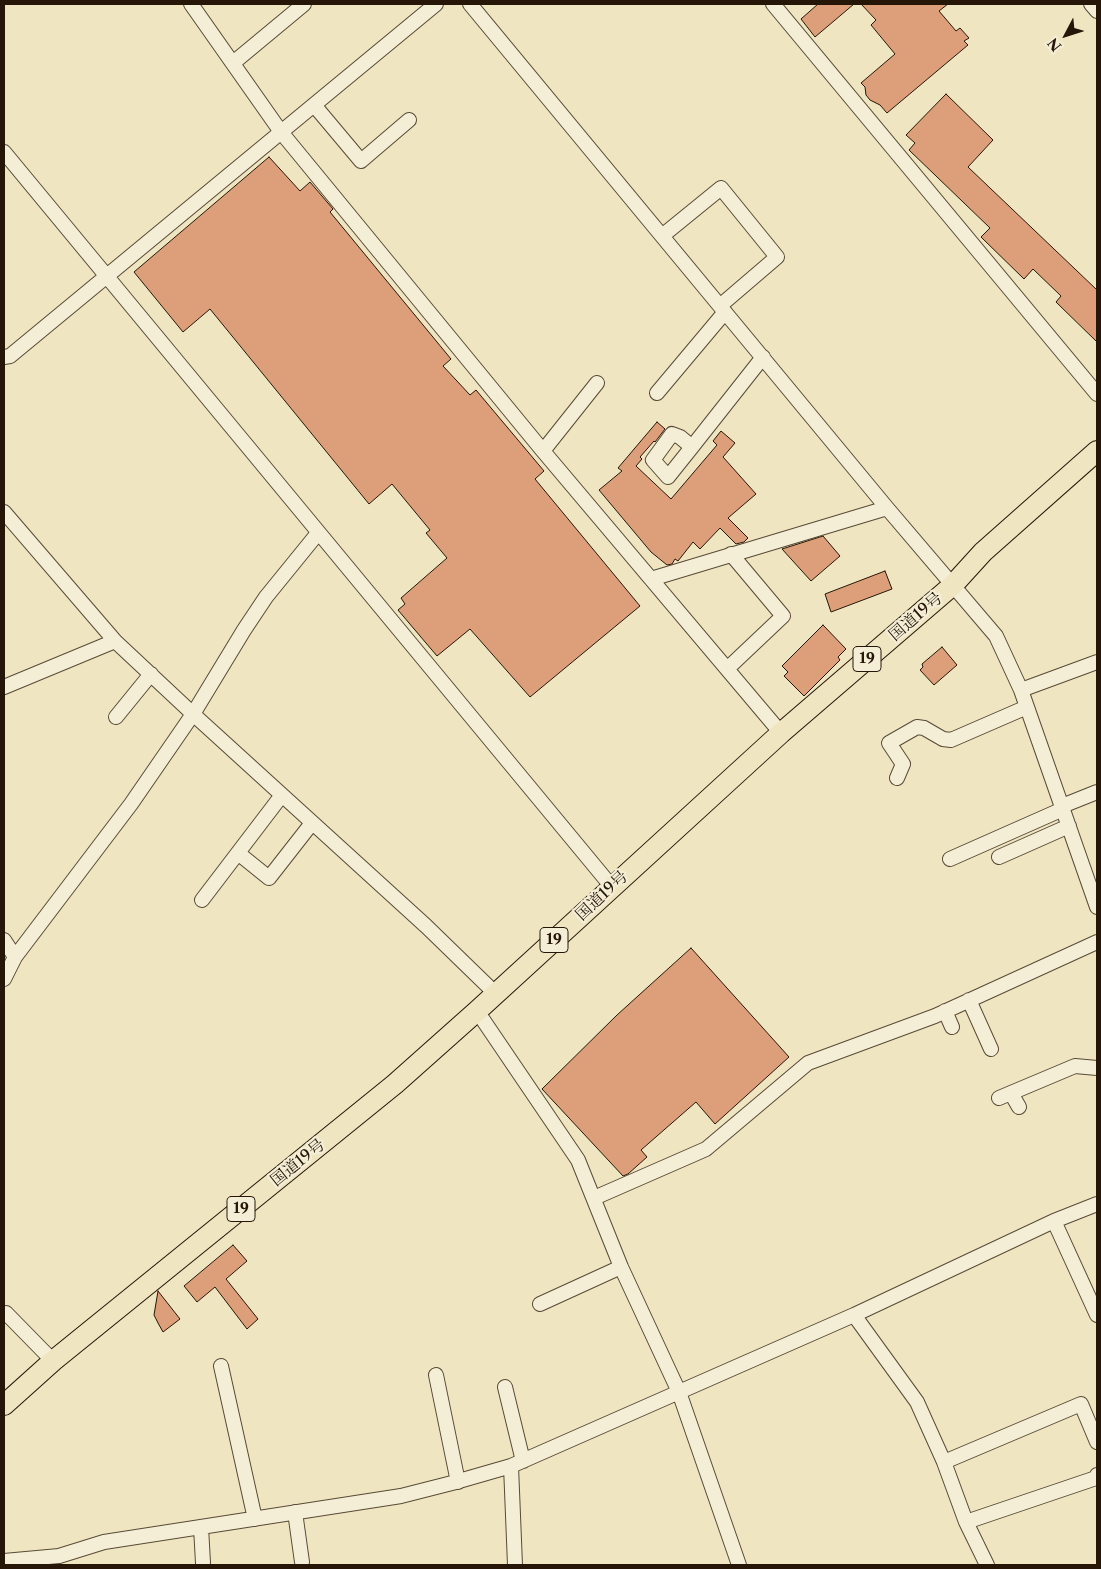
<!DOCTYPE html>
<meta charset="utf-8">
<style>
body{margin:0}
#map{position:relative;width:1101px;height:1569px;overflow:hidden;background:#efe5c1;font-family:"Libre Caslon Text",serif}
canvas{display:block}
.frame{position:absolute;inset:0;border:5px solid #251607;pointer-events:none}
.north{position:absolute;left:1041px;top:10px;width:50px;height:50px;-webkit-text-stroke:4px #f5eed7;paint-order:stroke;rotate:230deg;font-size:14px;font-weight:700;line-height:20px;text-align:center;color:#251607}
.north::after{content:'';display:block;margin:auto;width:18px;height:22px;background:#251607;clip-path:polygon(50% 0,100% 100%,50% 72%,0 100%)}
</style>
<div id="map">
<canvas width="1101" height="1569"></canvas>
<div class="frame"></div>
<div class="north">N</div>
</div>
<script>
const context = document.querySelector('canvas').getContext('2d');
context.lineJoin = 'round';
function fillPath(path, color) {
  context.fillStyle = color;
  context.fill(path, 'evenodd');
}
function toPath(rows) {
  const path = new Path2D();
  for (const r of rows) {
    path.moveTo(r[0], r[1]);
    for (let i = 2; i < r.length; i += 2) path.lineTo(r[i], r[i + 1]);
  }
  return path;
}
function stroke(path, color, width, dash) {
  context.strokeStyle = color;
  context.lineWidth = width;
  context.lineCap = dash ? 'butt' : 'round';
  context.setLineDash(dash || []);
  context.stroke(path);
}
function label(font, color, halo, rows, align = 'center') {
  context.font = font + ' "Libre Caslon Text","Noto Serif JP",serif';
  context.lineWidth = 4.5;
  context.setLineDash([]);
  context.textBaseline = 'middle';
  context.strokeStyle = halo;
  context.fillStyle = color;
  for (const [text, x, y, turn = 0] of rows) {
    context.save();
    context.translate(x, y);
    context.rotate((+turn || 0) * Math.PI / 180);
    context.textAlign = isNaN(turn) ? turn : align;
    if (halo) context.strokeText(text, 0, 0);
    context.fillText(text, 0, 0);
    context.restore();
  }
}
const building = toPath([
 [818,4,854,4,815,37,801,19,818,4],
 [861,4,948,4,939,11,956,31,960,28,969,38,964,41,968,45,887,113,880,105,870,100,866,95,865,87,861,83,895,54,871,25,876,20,861,4],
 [946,94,993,140,968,167,1097,290,1097,342,1056,302,1061,296,1033,269,1024,279,981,237,990,228,909,150,915,143,906,135,946,94],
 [269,157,300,191,310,182,333,209,330,212,451,359,443,366,470,395,476,390,544,471,535,479,640,606,530,697,470,629,437,656,398,610,405,604,401,598,447,558,426,533,430,530,392,484,369,504,210,309,183,332,134,272,269,157],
 [657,422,665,429,655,442,654,441,640,457,642,459,636,466,671,499,717,445,713,441,721,431,735,443,723,457,756,494,728,518,748,538,744,542,736,544,720,528,700,549,693,542,678,561,675,559,672,564,667,565,651,552,599,490,622,471,618,468,657,422],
 [823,536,840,556,811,581,782,549,823,536],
 [885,571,892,589,831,612,825,594,885,571],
 [823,625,846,649,838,657,840,660,804,696,784,676,788,672,782,666,823,625],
 [942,647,957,665,934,685,920,670,923,667,922,664,942,647],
 [691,948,789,1057,715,1124,696,1102,641,1150,647,1157,628,1174,623,1176,542,1089,617,1015,691,948],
 [233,1245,247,1261,226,1279,258,1319,247,1329,215,1287,197,1302,184,1286,233,1245],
 [158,1291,180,1319,163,1332,158,1323,154,1315,158,1291]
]);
fillPath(building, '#dc9f7a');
stroke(building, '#251607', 1);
const minor = toPath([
 [191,4,281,132,543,451,781,733],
 [470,4,887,508,996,636,1021,690,1097,907],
 [773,4,1097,394],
 [1091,4,1097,11],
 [233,63,304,4],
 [314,105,361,161,409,120],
 [4,152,612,887],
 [662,236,721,188,777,257,721,305],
 [4,357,10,356,436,4],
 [657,393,725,312],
 [692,447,680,437,672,434,653,460,668,477,692,447,763,357],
 [543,451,597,383],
 [4,512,115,641,193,714,426,926,496,994],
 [651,579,887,508],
 [727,669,783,616,731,554],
 [4,687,115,641],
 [1021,690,1097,662],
 [116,717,151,674],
 [897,778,903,764,889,743,917,727,924,728,943,739,951,740,1027,707],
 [1062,806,1097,792],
 [238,853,269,878,312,823],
 [999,857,1069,826],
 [950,859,1063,809],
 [202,900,282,795],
 [4,940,15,957],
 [4,979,15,957,131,804,193,714,244,630,266,597,318,533],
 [969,1000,991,1049],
 [477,1011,578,1160,621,1267,679,1392,739,1565],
 [945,1011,952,1027],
 [1011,1093,1019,1107],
 [999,1098,1075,1066,1097,1068],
 [594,1198,706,1149,808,1063,935,1016,1097,942],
 [1054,1221,1097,1315],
 [540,1304,621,1267],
 [4,1315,6,1313,53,1361],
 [854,1315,917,1402,944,1462,966,1522,987,1565],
 [221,1366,255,1519],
 [436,1375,458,1482],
 [505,1387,523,1461],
 [944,1462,1081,1404,1097,1442],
 [511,1466,515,1565],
 [295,1512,302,1562],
 [966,1522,1096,1478,1097,1475],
 [201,1527,203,1563],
 [4,1561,59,1556,104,1542,401,1496,452,1483,511,1466,854,1315,1054,1221,1097,1204]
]);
const highway = toPath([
 [4,1405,53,1361,395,1084,477,1011,781,733,953,585,983,552,1097,451]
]);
stroke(minor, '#584a36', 16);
stroke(highway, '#251607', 22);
stroke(minor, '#f5eed7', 14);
stroke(highway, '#efe5c1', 20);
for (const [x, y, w] of [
 [867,659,28],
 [554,940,28],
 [241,1209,28]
]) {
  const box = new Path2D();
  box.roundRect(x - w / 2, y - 12.5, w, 25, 4);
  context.fillStyle = '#f5eed7';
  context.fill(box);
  stroke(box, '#251607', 1);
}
label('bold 15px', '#251607', null, [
 ["19",867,659],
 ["19",554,940],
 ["19",241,1209]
]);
label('16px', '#251607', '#f5eed7', [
 ["国道19号",916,617,-41],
 ["国道19号",602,896,-43],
 ["国道19号",298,1163,-39]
]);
</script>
